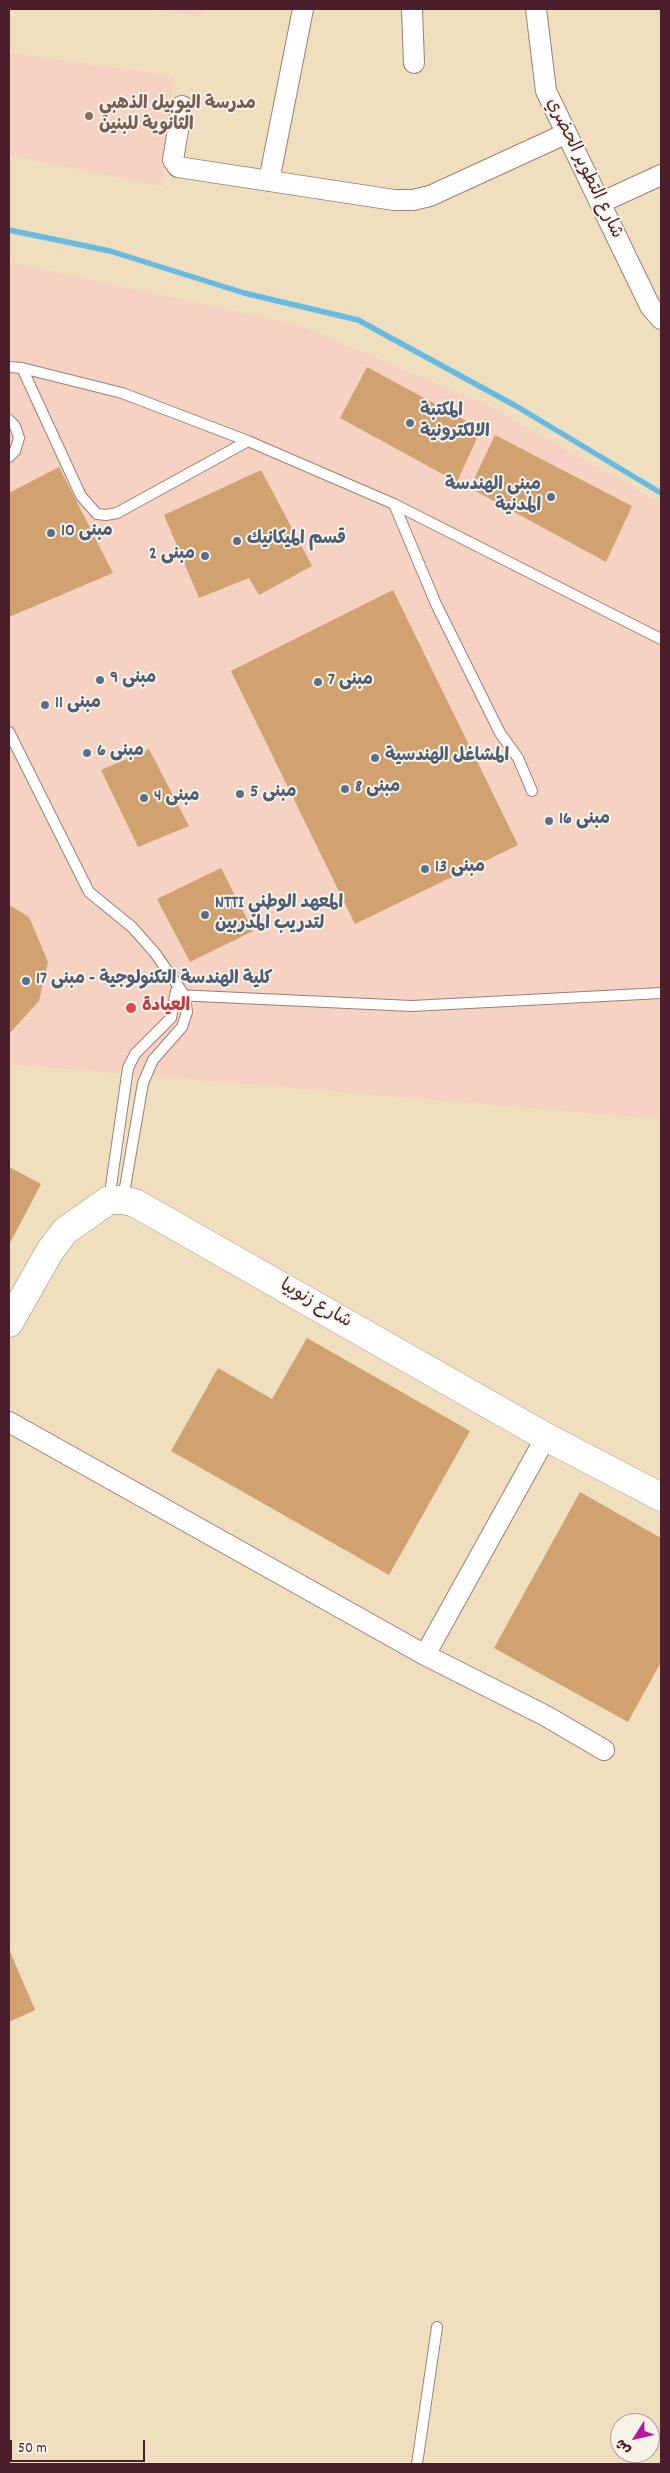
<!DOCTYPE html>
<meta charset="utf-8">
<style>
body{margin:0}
#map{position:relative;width:670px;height:2473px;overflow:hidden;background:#efdfbf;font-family:Dekko,"Playpen Sans Arabic",sans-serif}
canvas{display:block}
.frame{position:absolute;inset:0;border:10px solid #4a1f2b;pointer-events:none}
.north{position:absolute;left:610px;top:2413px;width:50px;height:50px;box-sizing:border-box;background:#f7f3e8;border:1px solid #b29e9c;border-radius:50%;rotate:234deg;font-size:14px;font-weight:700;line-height:20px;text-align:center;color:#4a1f2b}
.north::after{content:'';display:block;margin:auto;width:18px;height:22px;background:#b5179e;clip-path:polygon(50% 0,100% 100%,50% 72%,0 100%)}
.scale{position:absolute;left:10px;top:2440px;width:135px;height:22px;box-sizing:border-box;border:2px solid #4a1f2b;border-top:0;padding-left:6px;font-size:15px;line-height:18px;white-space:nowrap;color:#4a1f2b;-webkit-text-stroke:4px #f7f3e8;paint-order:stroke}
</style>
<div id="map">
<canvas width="670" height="2473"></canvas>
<div class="frame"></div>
<div class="north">ش</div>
<div class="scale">50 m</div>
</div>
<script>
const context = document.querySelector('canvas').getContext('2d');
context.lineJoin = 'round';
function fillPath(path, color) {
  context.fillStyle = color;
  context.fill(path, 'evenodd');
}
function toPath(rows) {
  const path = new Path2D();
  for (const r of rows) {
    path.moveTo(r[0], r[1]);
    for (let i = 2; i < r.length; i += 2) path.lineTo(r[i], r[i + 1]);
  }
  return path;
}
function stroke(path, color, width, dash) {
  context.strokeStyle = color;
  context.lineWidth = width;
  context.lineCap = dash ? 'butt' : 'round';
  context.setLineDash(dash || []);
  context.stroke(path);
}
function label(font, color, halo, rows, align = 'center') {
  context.font = font + ' Dekko,"Playpen Sans Arabic",sans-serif';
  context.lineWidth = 4;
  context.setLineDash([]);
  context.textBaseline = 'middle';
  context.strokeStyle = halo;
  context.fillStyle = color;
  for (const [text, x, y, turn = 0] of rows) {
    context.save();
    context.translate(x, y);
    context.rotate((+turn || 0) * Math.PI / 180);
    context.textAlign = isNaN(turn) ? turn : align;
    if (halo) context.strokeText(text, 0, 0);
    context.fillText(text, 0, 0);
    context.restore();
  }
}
fillPath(toPath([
 [150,9,205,9,203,17],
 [9,53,174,76,162,186,9,155],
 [9,262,299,325,489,406,661,503,661,1119,9,1064]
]), '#f5d2c2');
stroke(toPath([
 [9,230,110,251,244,293,358,320,516,406,661,493]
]), '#67bbe3', 5.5);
fillPath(toPath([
 [367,367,481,429,457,482,340,418],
 [495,435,632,506,606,562,470,488],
 [59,467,113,573,9,617,9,493],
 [261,470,312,566,259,595,249,578,199,598,164,515],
 [393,590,518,845,355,924,231,671],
 [149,749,189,826,138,847,101,770],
 [221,868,253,931,190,962,157,899],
 [9,905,29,917,48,962,39,1001,9,1034],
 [9,1167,41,1184,9,1245],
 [307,1338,470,1431,389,1575,171,1451,218,1368,272,1399],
 [580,1492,661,1538,661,1662,628,1722,494,1648],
 [9,1949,35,2010,9,2022]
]), '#d1a170');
const lane = toPath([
 [9,367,22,368,122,393,248,441,394,504,661,639],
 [22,368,81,496,97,514,106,515,117,513,248,441],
 [9,420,15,426,19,438,15,451,9,457],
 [394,504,436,604,500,733,518,758,532,791],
 [9,732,89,892,132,927,155,953,185,996,187,1012,182,1027,153,1060,143,1083,123,1199],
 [176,995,412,1006,661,993],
 [109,1200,128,1068,135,1054,171,1018,176,991],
 [417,2464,437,2327]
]);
const street = toPath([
 [412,9,414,63],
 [536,9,546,91,650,306,661,319],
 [182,106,173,160,178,167,394,200,413,200,430,196,565,134],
 [269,181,303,9],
 [600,203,661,175],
 [9,1422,425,1655,546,1716,604,1750],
 [425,1655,546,1437]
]);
const secondary = toPath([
 [9,1323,50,1251,65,1231,109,1200,123,1200,135,1203,546,1437,661,1497]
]);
stroke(lane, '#9c7f75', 12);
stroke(street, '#9c7f75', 22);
stroke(secondary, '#9c7f75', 29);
stroke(lane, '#fff', 10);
stroke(street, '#fff', 20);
stroke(secondary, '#fff', 28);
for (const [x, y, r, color] of [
 [89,116,5,"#8d6e63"],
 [410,423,5,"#5c6f8a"],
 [551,497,5,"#5c6f8a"],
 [51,533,5,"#5c6f8a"],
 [237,541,5,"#5c6f8a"],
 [205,556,5,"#5c6f8a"],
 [100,680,5,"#5c6f8a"],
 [318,682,5,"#5c6f8a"],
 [45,705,5,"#5c6f8a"],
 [87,753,5,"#5c6f8a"],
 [375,758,5,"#5c6f8a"],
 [345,789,5,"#5c6f8a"],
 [240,794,5,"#5c6f8a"],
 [144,798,5,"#5c6f8a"],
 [549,821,5,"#5c6f8a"],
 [425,869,5,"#5c6f8a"],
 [205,915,5,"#5c6f8a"],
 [26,981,5,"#5c6f8a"],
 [131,1008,6,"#e0444e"]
]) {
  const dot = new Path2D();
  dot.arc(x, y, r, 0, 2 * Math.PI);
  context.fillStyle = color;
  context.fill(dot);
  stroke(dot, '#f7f3e8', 2);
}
label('bold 18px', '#785e54', '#f7f3e8', [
 ["مدرسة اليوبيل الذهبي",99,106],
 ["الثانوية للبنين",99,127]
], 'left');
label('18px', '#4a1f2b', '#f7f3e8', [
 ["شارع التطوير الحضري",583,169,64],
 ["شارع زنوبيا",315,1305,30]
]);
label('bold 18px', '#4e5e75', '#f7f3e8', [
 ["المكتبة",420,413],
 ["الالكترونية",420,434],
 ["مبنى الهندسة",541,487,"right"],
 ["المدنية",541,508,"right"],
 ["مبنى 10",61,533],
 ["قسم الميكانيك",247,541],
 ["مبنى 2",195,556,"right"],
 ["مبنى 9",110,680],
 ["مبنى 7",328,682],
 ["مبنى 11",55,705],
 ["مبنى 6",97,753],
 ["المشاغل الهندسية",385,758],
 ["مبنى 8",355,789],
 ["مبنى 5",250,794],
 ["مبنى 4",154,798],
 ["مبنى 16",559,821],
 ["مبنى 13",435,869],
 ["NTTI المعهد الوطني",215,905],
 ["لتدريب المدربين",215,926],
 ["كلية الهندسة التكنولوجية - مبنى 17",36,981]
], 'left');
label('bold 18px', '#be3a42', '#f7f3e8', [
 ["العيادة",142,1008]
], 'left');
</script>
